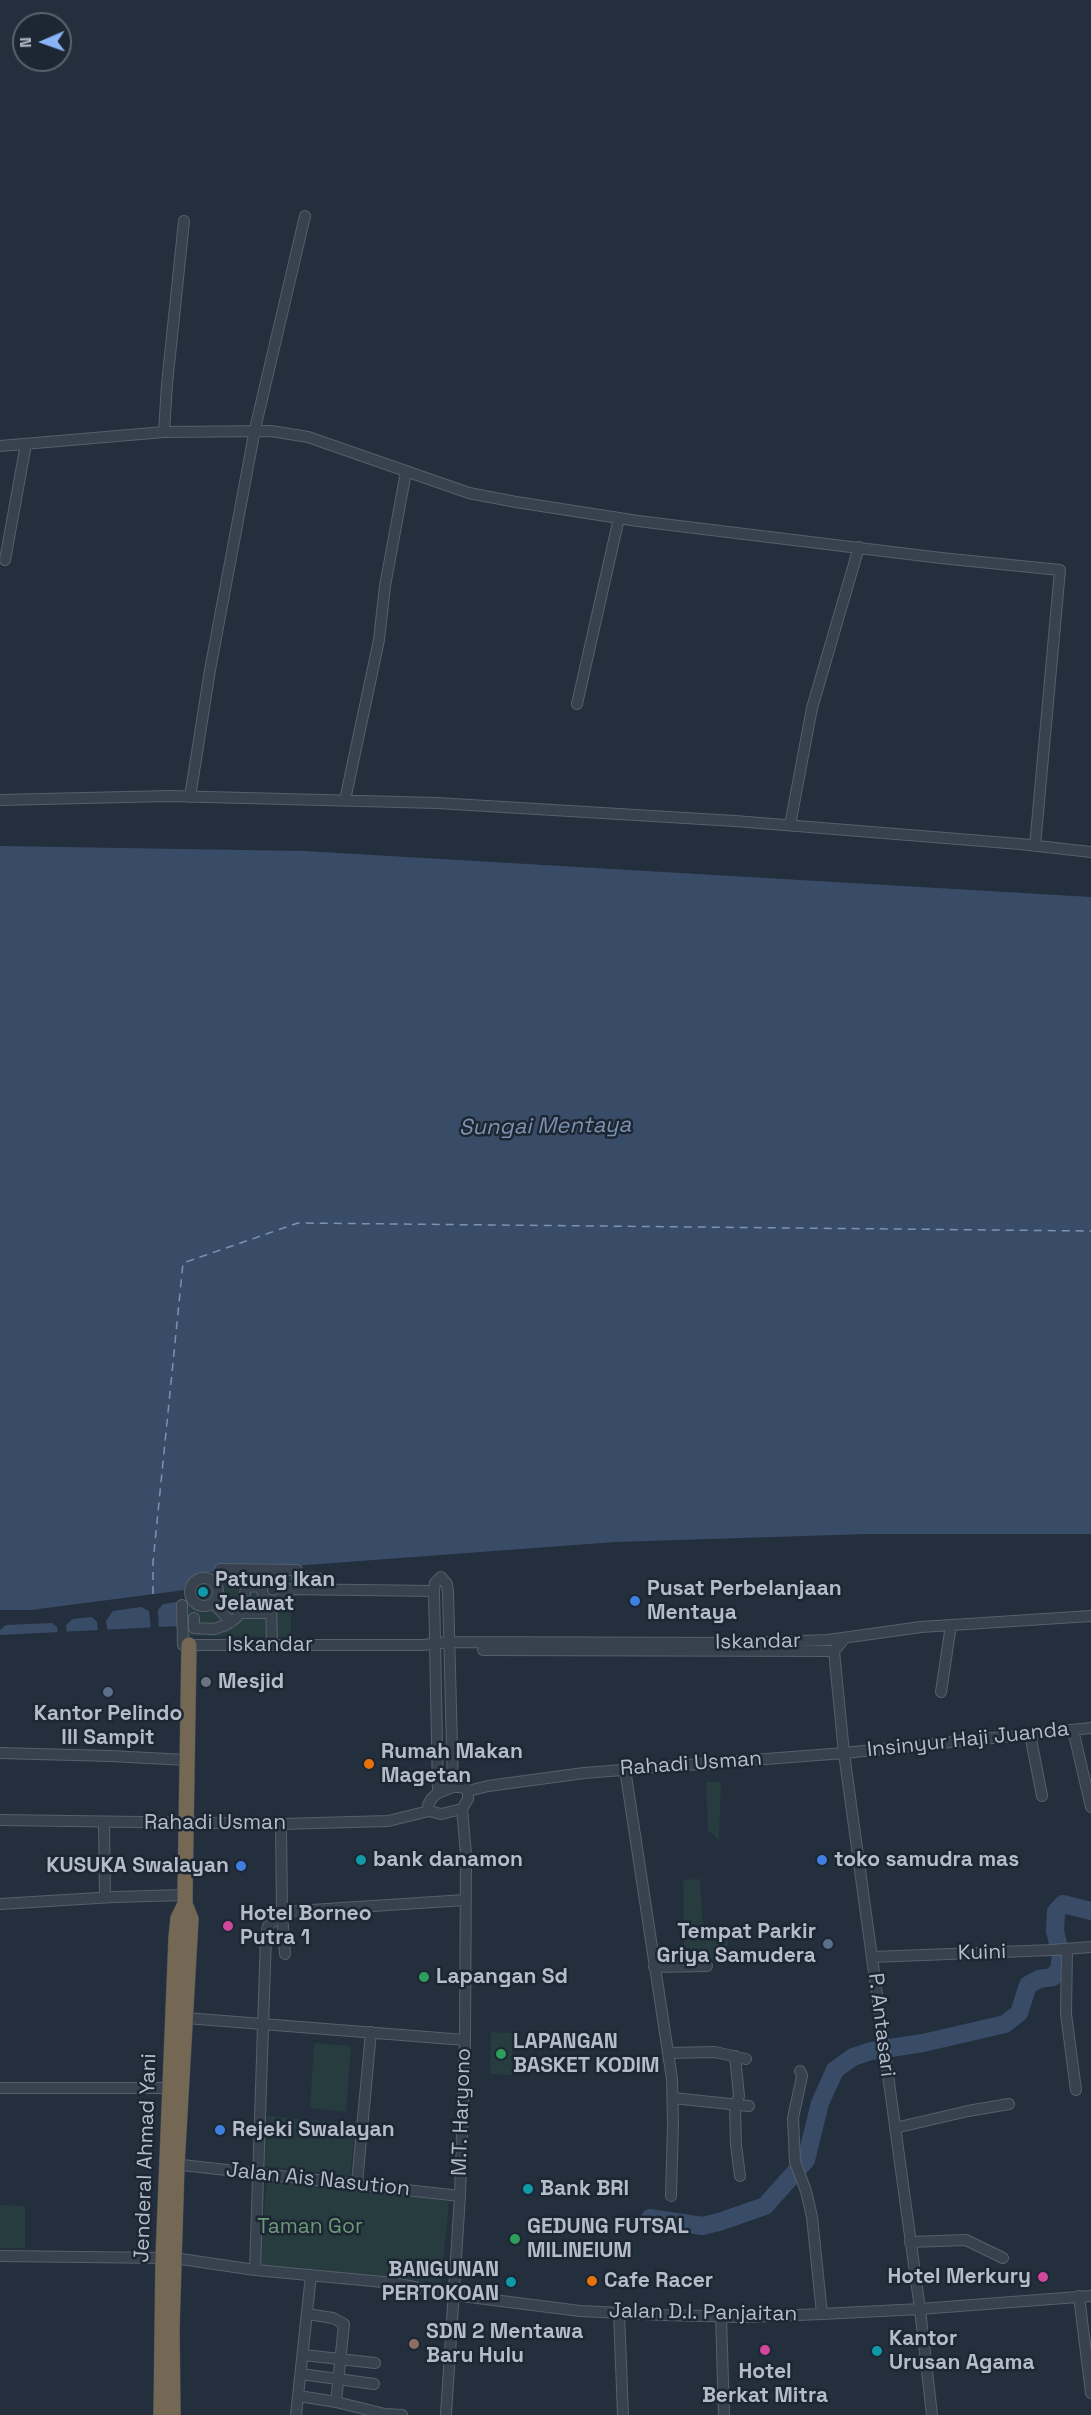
<!DOCTYPE html>
<style>
body{margin:0}
#map{position:relative;width:1091px;height:2415px;overflow:hidden;background:#242f3e;font-family:"Space Grotesk",sans-serif}
canvas{display:block}
.north{position:absolute;left:12px;top:12px;width:60px;height:60px;box-sizing:border-box;background:#1d2633;border:2px solid #59626f;border-radius:50%;rotate:268deg;font-size:16px;font-weight:700;line-height:24px;text-align:center;color:#b4bcc9}
.north::after{content:'';display:block;margin:auto;width:21px;height:27px;background:#8ab4f8;clip-path:polygon(50% 0,100% 100%,50% 72%,0 100%)}
</style>
<div id="map">
<canvas width="1091" height="2415"></canvas>
<div class="north">N</div>
</div>
<script>
const context = document.querySelector('canvas').getContext('2d');
context.lineJoin = 'round';
function fillPath(path, color) {
  context.fillStyle = color;
  context.fill(path, 'evenodd');
}
function toPath(rows) {
  const path = new Path2D();
  for (const r of rows) {
    if (r.length === 3) {
      path.moveTo(r[0] + r[2], r[1]);
      path.arc(r[0], r[1], r[2], 0, 2 * Math.PI);
      continue;
    }
    path.moveTo(r[0], r[1]);
    for (let i = 2; i < r.length; i += 2) path.lineTo(r[i], r[i + 1]);
  }
  return path;
}
function stroke(path, color, width, dash) {
  context.strokeStyle = color;
  context.lineWidth = width;
  context.lineCap = dash ? 'butt' : 'round';
  context.setLineDash(dash || []);
  context.stroke(path);
}
function label(font, color, halo, rows, align = 'center') {
  context.font = font + ' "Space Grotesk",sans-serif';
  context.lineWidth = 5;
  context.setLineDash([]);
  context.textBaseline = 'middle';
  context.strokeStyle = halo;
  context.fillStyle = color;
  for (const [text, x, y, turn = 0] of rows) {
    context.save();
    context.translate(x, y);
    context.rotate((+turn || 0) * Math.PI / 180);
    context.textAlign = isNaN(turn) ? turn : align;
    if (halo) context.strokeText(text, 0, 0);
    context.fillText(text, 0, 0);
    context.restore();
  }
}
fillPath(toPath([
 [299,1567,299,1596,291,1597,291,1637,186,1636,185,1590,192,1576,199,1573],
 [706,1782,721,1782,719,1840,708,1830],
 [700,1879,703,1926,728,1927,728,1960,684,1961,683,1880],
 [491,2032,513,2033,512,2075,490,2074],
 [314,2043,351,2046,346,2112,310,2108],
 [267,2116,356,2124,350,2176,264,2166],
 [267,2178,449,2201,441,2283,259,2267],
 [0,2205,25,2206,25,2248,0,2248]
]), '#263c3f');
fillPath(toPath([
 [0,846,304,851,1091,897,1091,1534,867,1534,615,1542,199,1573,188,1582,186,1603,178,1626,0,1635]
]), '#394c67');
fillPath(toPath([
 [185,1590,185,1601,163,1604,158,1610,159,1630,151,1631,149,1611,141,1607,113,1611,106,1621,108,1633,98,1633,97,1622,92,1617,73,1619,66,1625,67,1635,58,1634,57,1627,52,1623,6,1625,0,1630,0,1638,0,1610,31,1610]
]), '#242f3e');
stroke(toPath([
 [650,2218,702,2226,719,2222,765,2206,806,2160,820,2103,835,2070,853,2057,871,2051,923,2043,1005,2024,1019,2013,1028,1985,1039,1979,1053,1977,1059,1969,1061,1956,1055,1931,1056,1912,1063,1904,1091,1911]
]), '#394c67', 18);
stroke(toPath([
 [153,1594,153,1562,183,1263,298,1223,1091,1231]
]), '#7c92b1', 1.5, [8, 6]);
const minor = toPath([
 [164,432,167,384,184,221],
 [0,446,164,432,271,431,308,437,469,493,516,502,638,521,941,558,1060,570,1035,846],
 [5,560,26,444],
 [577,704,619,518],
 [190,797,210,670,255,429,305,216],
 [0,800,169,796,437,803,735,821,1020,844,1091,852],
 [345,800,379,640,385,586,406,472],
 [790,825,812,708,859,547],
 [220,1569,297,1570,297,1578,321,1579,321,1589],
 [204,1592,14],
 [273,1590,11],
 [284,1589,434,1591],
 [271,1600,272,1645],
 [213,1603,231,1622],
 [182,1605,183,1645],
 [240,1613,271,1613],
 [194,1618,194,1628,214,1629,226,1625,236,1618,243,1608,246,1587,263,1586],
 [844,1639,834,1651,844,1753,920,2309,932,2415],
 [189,1645,423,1645,449,1642,738,1643,828,1640,921,1627,1091,1616],
 [483,1650,834,1651],
 [941,1692,951,1625],
 [1073,1730,1091,1807],
 [1030,1734,1042,1796],
 [0,1753,110,1756,187,1760],
 [625,1769,672,2079,673,2123,671,2196],
 [453,1787,462,1787,468,1791,468,1799,462,1809,441,1814,429,1811,428,1805,432,1798,438,1793,453,1787],
 [468,1791,488,1786,584,1773,844,1753,1091,1728],
 [438,1793,434,1591,435,1583,441,1577,447,1584,448,1592,453,1787],
 [0,1820,281,1824,388,1821,429,1811],
 [104,1823,105,1897],
 [281,1824,282,1914,285,1954],
 [0,1904,114,1897,185,1895],
 [1067,1949,1066,2014,1076,2090],
 [872,1957,1052,1950,1091,1947],
 [654,1967,707,1966],
 [186,2018,465,2040],
 [668,2053,715,2052,746,2059],
 [735,2056,739,2096,735,2106,736,2145,740,2176],
 [800,2071,802,2076,793,2118,795,2162,806,2191,812,2217,822,2314],
 [0,2088,170,2088],
 [673,2098,749,2106],
 [895,2128,968,2111,1009,2104],
 [173,2164,460,2196],
 [357,2183,371,2032],
 [910,2242,966,2240,1003,2258],
 [0,2256,163,2258],
 [174,2258,255,2270,394,2283,454,2295,580,2311,663,2315,746,2317,822,2314,920,2309,1091,2296],
 [255,2270,266,1936,268,1926,282,1914,296,1911,465,1900],
 [1079,2296,1091,2393],
 [619,2313,623,2415],
 [307,2314,333,2318,344,2324,336,2402],
 [721,2316,724,2415],
 [304,2355,375,2363],
 [301,2374,374,2384],
 [299,2396,336,2402,385,2414,402,2415],
 [296,2415,311,2275],
 [446,2415,460,2196,465,2040,466,1854,462,1809]
]);
const highway = toPath([
 [161,2415,163,2258,176,1938,178,1918,185,1904,185,1895,189,1645],
 [173,2415,172,2329,177,2165,191,1919,185,1904]
]);
stroke(minor, '#565f6c', 12);
stroke(highway, '#434c59', 16);
stroke(minor, '#38414e', 10);
stroke(highway, '#746855', 15);
for (const [x, y, r, color] of [
 [203,1592,6,"#0f9aa8"],
 [635,1601,6,"#3f7fe0"],
 [206,1682,6,"#6b7280"],
 [108,1692,6,"#5c6f8a"],
 [369,1764,6,"#e8710a"],
 [361,1860,6,"#0f9aa8"],
 [822,1860,6,"#3f7fe0"],
 [241,1866,6,"#3f7fe0"],
 [228,1926,6,"#d1479c"],
 [828,1944,6,"#5c6f8a"],
 [424,1977,6,"#2e9e5b"],
 [501,2054,6,"#2e9e5b"],
 [220,2130,6,"#3f7fe0"],
 [528,2189,6,"#0f9aa8"],
 [515,2239,6,"#2e9e5b"],
 [1043,2277,6,"#d1479c"],
 [592,2281,6,"#e8710a"],
 [511,2282,6,"#0f9aa8"],
 [414,2344,6,"#8d6e63"],
 [765,2350,6,"#d1479c"],
 [877,2351,6,"#0f9aa8"]
]) {
  const dot = new Path2D();
  dot.arc(x, y, r, 0, 2 * Math.PI);
  context.fillStyle = color;
  context.fill(dot);
  stroke(dot, '#1d2633', 2);
}
label('bold 21px', '#b4bcc9', '#1d2633', [
 ["Patung Ikan",215,1580],
 ["Jelawat",215,1604],
 ["Pusat Perbelanjaan",647,1589],
 ["Mentaya",647,1613],
 ["Mesjid",218,1682],
 ["Kantor Pelindo",108,1714,"center"],
 ["III Sampit",108,1738,"center"],
 ["Rumah Makan",381,1752],
 ["Magetan",381,1776],
 ["bank danamon",373,1860],
 ["toko samudra mas",834,1860],
 ["KUSUKA Swalayan",229,1866,"right"],
 ["Hotel Borneo",240,1914],
 ["Putra 1",240,1938],
 ["Tempat Parkir",816,1932,"right"],
 ["Griya Samudera",816,1956,"right"],
 ["Lapangan Sd",436,1977],
 ["LAPANGAN",513,2042],
 ["BASKET KODIM",513,2066],
 ["Rejeki Swalayan",232,2130],
 ["Bank BRI",540,2189],
 ["GEDUNG FUTSAL",527,2227],
 ["MILINEIUM",527,2251],
 ["BANGUNAN",499,2270,"right"],
 ["PERTOKOAN",499,2294,"right"],
 ["Hotel Merkury",1031,2277,"right"],
 ["Cafe Racer",604,2281],
 ["SDN 2 Mentawa",426,2332],
 ["Baru Hulu",426,2356],
 ["Kantor",889,2339],
 ["Urusan Agama",889,2363],
 ["Hotel",765,2372,"center"],
 ["Berkat Mitra",765,2396,"center"]
], 'left');
label('21px', '#b4bcc9', '#1d2633', [
 ["Iskandar",758,1642,-1],
 ["Iskandar",270,1645],
 ["Insinyur Haji Juanda",968,1740,-6],
 ["Rahadi Usman",691,1764,-4],
 ["Rahadi Usman",215,1823],
 ["Kuini",982,1953,-2],
 ["P. Antasari",881,2025,83],
 ["M.T. Haryono",462,2112,-88],
 ["Jenderal Ahmad Yani",146,2158,-88],
 ["Jalan Ais Nasution",318,2180,6],
 ["Jalan D.I. Panjaitan",703,2313,1]
]);
label('21px', '#6b9a76', '#1d2633', [
 ["Taman Gor",310,2227]
]);
label('italic 22px', '#7c92b1', '#1d2633', [
 ["Sungai Mentaya",545,1127,-1]
]);
</script>
